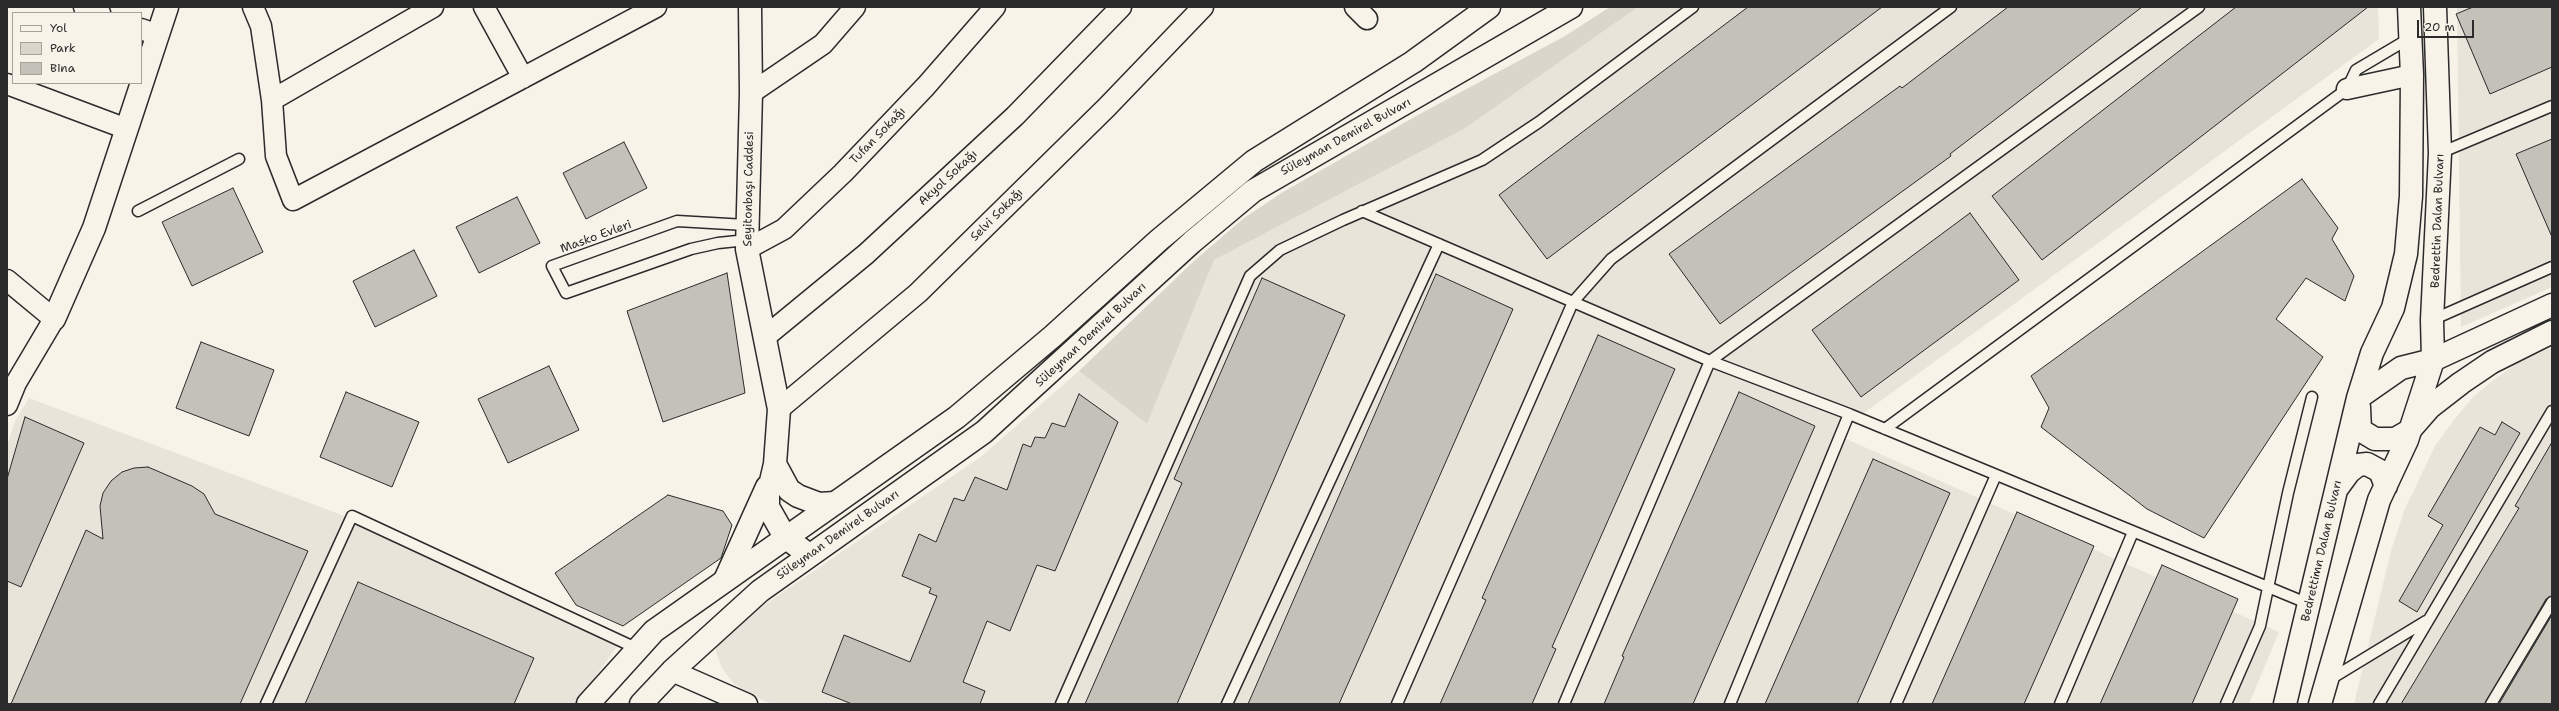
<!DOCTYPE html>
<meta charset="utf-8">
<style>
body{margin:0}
#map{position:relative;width:2559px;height:711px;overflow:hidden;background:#f7f3e8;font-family:"Shantell Sans",sans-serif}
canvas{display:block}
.frame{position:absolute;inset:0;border:8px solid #2b2b2b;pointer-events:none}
.legend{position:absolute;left:12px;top:12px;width:130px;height:72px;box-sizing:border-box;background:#f7f3e8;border:1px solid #a5a39c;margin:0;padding:5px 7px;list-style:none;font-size:12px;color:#2b2b2b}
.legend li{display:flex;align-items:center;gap:8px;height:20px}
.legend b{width:20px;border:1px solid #a5a39c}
.scale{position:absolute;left:2417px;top:20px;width:57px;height:18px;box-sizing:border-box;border:2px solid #2b2b2b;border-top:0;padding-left:5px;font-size:12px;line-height:14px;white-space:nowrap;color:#2b2b2b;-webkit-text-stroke:3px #f7f3e8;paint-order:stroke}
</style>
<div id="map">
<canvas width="2559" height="711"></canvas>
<div class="frame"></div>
<ul class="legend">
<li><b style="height:5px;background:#f7f3e8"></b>Yol</li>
<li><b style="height:11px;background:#dad6cc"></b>Park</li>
<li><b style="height:11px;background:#c4c1b9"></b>Bina</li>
</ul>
<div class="scale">20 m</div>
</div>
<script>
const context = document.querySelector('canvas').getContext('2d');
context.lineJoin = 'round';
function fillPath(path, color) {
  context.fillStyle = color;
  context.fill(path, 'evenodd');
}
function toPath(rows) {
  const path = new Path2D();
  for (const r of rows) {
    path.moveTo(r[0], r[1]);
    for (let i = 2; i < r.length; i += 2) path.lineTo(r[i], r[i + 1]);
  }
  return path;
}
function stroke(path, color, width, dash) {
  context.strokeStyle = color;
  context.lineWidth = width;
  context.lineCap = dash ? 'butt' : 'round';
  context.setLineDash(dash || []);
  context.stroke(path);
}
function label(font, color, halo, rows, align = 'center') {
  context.font = font + ' "Shantell Sans",sans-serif';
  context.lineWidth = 3;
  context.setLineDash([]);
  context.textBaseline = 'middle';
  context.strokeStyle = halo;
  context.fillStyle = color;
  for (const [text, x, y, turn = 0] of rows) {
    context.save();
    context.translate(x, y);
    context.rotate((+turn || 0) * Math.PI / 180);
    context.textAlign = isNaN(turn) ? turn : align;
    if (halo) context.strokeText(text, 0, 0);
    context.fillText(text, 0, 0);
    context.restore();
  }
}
fillPath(toPath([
 [1638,7,2378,7,2379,39,1835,434,2279,632,2249,704,772,704,749,694,733,683,722,668,716,652,716,642,726,631,982,456,1079,371,1147,424,1214,260,1464,129],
 [2457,7,2552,7,2552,287,2461,327],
 [2552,347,2552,704,2354,704,2391,551,2404,511,2435,446,2453,421,2473,397,2491,382,2516,364],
 [29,398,478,566,620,642,576,704,7,704,7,446,15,421]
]), '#e8e4da');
fillPath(toPath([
 [1610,7,1638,7,1464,129,1214,260,1147,424,1079,371,1194,261,1244,218,1283,192,1418,115,1565,36]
]), '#dad6cc');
const building = toPath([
 [1748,7,1882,7,1547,259,1499,195,1748,7],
 [2008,7,2142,7,1950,154,1951,156,1720,324,1669,254,1900,86,1902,88,2008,7],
 [2236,7,2368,7,2042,260,1992,196,2236,7],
 [2473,7,2552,7,2552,67,2490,94,2456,14,2473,7],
 [2552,139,2552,237,2516,154,2552,139],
 [624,142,647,188,586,219,563,173,624,142],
 [2302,179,2338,228,2332,239,2354,276,2345,301,2306,278,2276,319,2323,357,2204,538,2147,509,2041,427,2049,408,2031,376,2302,179],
 [233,188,263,252,192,286,162,222,233,188],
 [517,197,540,243,479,273,456,227,517,197],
 [1970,213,2019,280,1861,397,1812,330,1970,213],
 [414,250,437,296,375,327,353,281,414,250],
 [727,273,745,393,663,422,627,311,727,273],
 [1436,274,1513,309,1389,591,1339,704,1248,704,1436,274],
 [1262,278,1345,315,1177,704,1085,704,1182,483,1174,479,1262,278],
 [1598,335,1675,369,1552,647,1556,649,1532,704,1440,704,1486,600,1482,598,1598,335],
 [201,342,274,370,249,436,176,408,201,342],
 [549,366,579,430,508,463,478,399,549,366],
 [346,392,419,422,392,487,320,457,346,392],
 [1739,392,1815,426,1693,704,1604,704,1624,657,1622,656,1739,392],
 [1079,394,1118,422,1055,571,1037,565,1010,631,987,621,963,682,985,691,980,704,852,704,822,692,844,635,910,662,937,596,929,593,931,588,902,576,919,534,936,542,954,498,964,501,975,477,1007,490,1023,444,1031,447,1035,437,1045,438,1052,423,1065,427,1079,394],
 [25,417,84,443,21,587,7,581,7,479,25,417],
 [2502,422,2520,433,2417,612,2399,601,2443,525,2428,516,2480,427,2495,435,2502,422],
 [2552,442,2552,596,2546,599,2485,704,2401,704,2519,508,2515,506,2552,442],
 [1873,459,1950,493,1857,704,1765,704,1873,459],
 [148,467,192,486,204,494,215,514,308,551,240,704,11,704,86,530,103,539,100,506,103,493,111,481,122,472,134,468,148,467],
 [668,495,723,511,732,525,721,558,623,626,576,605,555,573,668,495],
 [2017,512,2094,546,2024,704,1932,704,2017,512],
 [2162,565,2238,599,2192,704,2100,704,2162,565],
 [358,582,534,658,514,704,305,704,358,582],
 [2552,615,2552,704,2499,704,2552,615]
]);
fillPath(building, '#c4c1b9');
stroke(building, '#2b2b2b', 1);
const service = toPath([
 [2440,153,2552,106],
 [138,211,239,159],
 [1362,211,1710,361,1849,414,2309,604],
 [746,225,677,221,552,266,566,293,691,249,718,243,747,240],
 [2432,320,2552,267],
 [1885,429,2347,89,2356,70,2410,38],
 [2329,680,2426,621],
 [266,704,352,516,638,649],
 [1061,704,1250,276,1280,250,1343,220,1482,160,1539,122,1693,7],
 [1227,704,1439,244],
 [1397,704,1573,302,1611,259,1951,7],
 [1564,704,1710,361,2199,7],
 [1730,704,1849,414],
 [1896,704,1996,475],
 [2060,704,2133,532],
 [2226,704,2260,626,2288,493,2312,397],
 [2379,704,2552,411],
 [2491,704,2552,602]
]);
const minor = toPath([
 [84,7,100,13],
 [253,7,261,26,272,100,276,156,293,200,656,7],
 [484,7,523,78],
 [1355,7,1367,19],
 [141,29,158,35],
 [7,84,127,129],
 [2347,89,2412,75],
 [751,93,823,44,855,7],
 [272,100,433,7],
 [747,249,784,229,843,173,926,86,995,7],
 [7,280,54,319,16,383,7,405],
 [765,337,866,254,1015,116,1121,7],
 [779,409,918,293,1107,107,1203,7],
 [672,671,747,704]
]);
const tertiary = toPath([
 [750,7,751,93,747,249,779,409,775,464,768,494,768,507,785,537,809,555],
 [54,319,94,228,167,7],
 [2433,360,2552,305],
 [2409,431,2430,407,2461,383,2492,362,2552,332],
 [775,464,789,490,798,496,819,504,835,503],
 [725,580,767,487]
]);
const secondary = toPath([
 [2358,398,2401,368,2433,360],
 [2359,407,2360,430,2375,439,2395,439,2409,431],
 [2338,487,2349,472,2358,465,2367,464,2380,471,2386,486],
 [588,704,654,631,957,417,1053,336,1159,240,1254,161,1413,62,1489,7],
 [641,704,672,671,760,591,984,432,1192,242,1253,191,1571,7],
 [2285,704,2358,398,2372,353,2393,308,2406,254,2411,196,2412,75,2409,7],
 [2320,704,2379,500,2407,440,2433,360,2432,320,2440,153,2435,7]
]);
stroke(service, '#2b2b2b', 13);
stroke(minor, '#2b2b2b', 23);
stroke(tertiary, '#2b2b2b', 25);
stroke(secondary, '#2b2b2b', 25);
stroke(service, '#f7f3e8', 10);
stroke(minor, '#f7f3e8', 20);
stroke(tertiary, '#f7f3e8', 22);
stroke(secondary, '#f7f3e8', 22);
label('12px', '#2b2b2b', '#f7f3e8', [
 ["Tufan Sokağı",878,136,-46],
 ["Süleyman Demirel Bulvarı",1346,137,-29],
 ["Akyol Sokağı",948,178,-43],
 ["Seyitonbaşı Caddesi",749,189,-89],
 ["Selvi Sokağı",997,215,-45],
 ["Bedrettin Dalan Bulvarı",2438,221,-88],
 ["Masko Evleri",596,237,-20],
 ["Süleyman Demirel Bulvarı",1091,335,-43],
 ["Süleyman Demirel Bulvarı",838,535,-35],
 ["Bedrettimn Dalan Bulvarı",2322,551,-77]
]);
</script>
